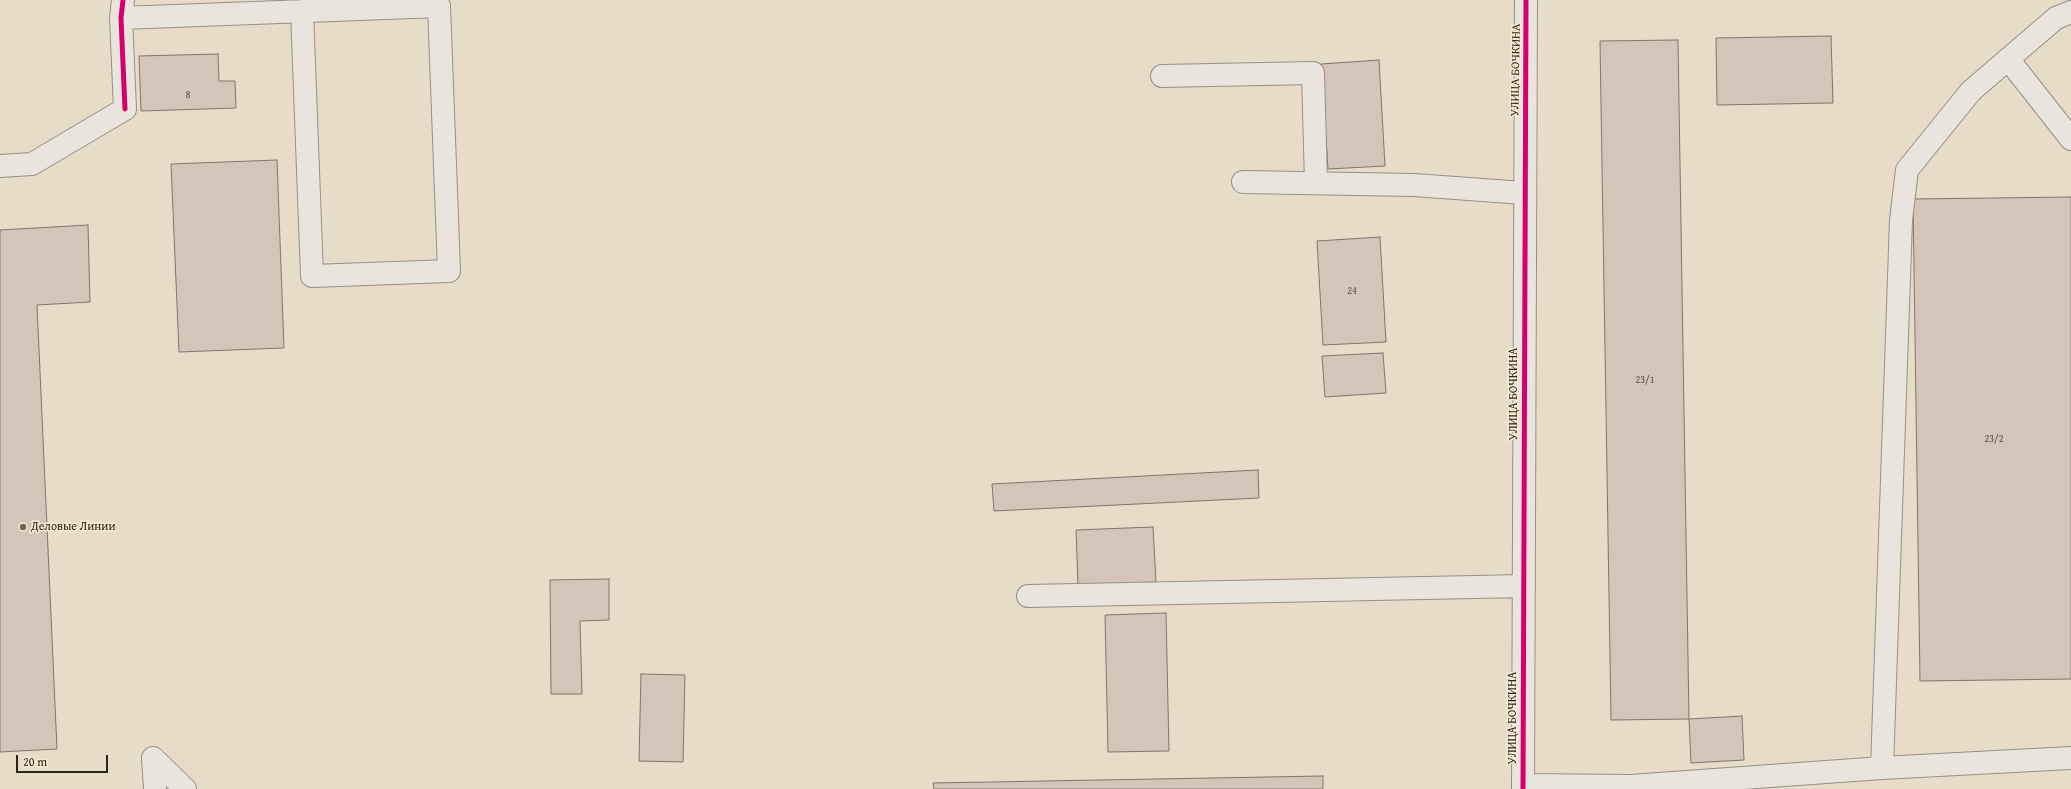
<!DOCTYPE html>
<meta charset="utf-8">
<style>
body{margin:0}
#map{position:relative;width:2071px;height:789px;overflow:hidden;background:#e6dcc8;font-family:"Gentium Book Plus",serif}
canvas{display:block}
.scale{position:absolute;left:16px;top:755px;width:92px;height:18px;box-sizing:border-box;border:2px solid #2c231a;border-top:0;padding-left:5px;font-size:12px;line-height:14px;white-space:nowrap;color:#2c231a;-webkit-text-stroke:3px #f7ecd3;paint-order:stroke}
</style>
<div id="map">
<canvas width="2071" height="789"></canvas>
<div class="scale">20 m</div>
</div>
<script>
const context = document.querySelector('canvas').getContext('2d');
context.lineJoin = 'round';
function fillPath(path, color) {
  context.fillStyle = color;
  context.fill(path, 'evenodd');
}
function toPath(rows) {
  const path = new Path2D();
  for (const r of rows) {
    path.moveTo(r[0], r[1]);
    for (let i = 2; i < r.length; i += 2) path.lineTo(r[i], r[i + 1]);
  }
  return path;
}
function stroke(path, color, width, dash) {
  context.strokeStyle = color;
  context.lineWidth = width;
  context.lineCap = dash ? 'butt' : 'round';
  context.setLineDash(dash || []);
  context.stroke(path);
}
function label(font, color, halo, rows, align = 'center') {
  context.font = font + ' "Gentium Book Plus",serif';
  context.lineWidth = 3;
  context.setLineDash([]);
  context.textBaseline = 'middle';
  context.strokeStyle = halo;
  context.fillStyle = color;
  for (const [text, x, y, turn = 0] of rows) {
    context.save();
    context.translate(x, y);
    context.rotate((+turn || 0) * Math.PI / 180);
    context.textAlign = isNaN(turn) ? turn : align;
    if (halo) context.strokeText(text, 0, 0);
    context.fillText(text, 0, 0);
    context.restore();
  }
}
const building = toPath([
 [1831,36,1833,103,1717,105,1716,38,1831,36],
 [1678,40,1689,719,1611,720,1600,41,1678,40],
 [218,54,219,81,235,81,236,108,141,111,139,56,218,54],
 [1379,60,1385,166,1328,169,1321,64,1379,60],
 [277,160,284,348,179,352,171,164,277,160],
 [2071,197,2071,679,1920,681,1913,199,2071,197],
 [88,225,90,302,37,305,57,749,0,752,0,230,88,225],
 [1380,237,1386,342,1323,345,1317,241,1380,237],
 [1383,353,1386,393,1325,397,1322,356,1383,353],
 [1258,470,1259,498,994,511,992,484,1258,470],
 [1153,527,1156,582,1078,585,1076,530,1153,527],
 [609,579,609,620,580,621,582,694,551,694,550,580,609,579],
 [1166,613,1169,751,1108,752,1105,615,1166,613],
 [641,674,685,675,683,762,639,761,641,674],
 [1742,716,1744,760,1691,763,1689,719,1742,716],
 [1323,776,1323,789,934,789,933,783,1323,776]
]);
fillPath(building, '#d5c5b8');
stroke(building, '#7c766c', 1);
const minor = toPath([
 [2071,12,2056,18,1971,91,1907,170,1901,220,1882,768,2071,758],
 [121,18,439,6,449,271,312,276,302,11],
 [2008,59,2071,139],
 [1162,76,1313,73,1316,183],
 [0,166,32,164,125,109,121,18,123,0],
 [1243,182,1414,185,1524,193],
 [1028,596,1524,586],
 [153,758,185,789],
 [153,758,155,789],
 [1523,785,1631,786,1631,789],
 [1631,786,1882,768],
 [1523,789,1526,0]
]);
stroke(minor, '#969083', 24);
stroke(minor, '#eae5dc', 22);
stroke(toPath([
 [123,0,121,18,125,109],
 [1523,789,1526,0]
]), '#d6006c', 5);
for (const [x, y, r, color] of [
 [23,527,4,"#6d6457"]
]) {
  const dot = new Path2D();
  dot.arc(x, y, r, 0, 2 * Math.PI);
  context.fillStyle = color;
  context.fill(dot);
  stroke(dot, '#f7ecd3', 1.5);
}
label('10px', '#574c42', null, [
 ["8",188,95],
 ["24",1352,291],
 ["23/1",1645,380],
 ["23/2",1994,439]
]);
label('12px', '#2c231a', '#f7ecd3', [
 ["УЛИЦА БОЧКИНА",1516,70,-89],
 ["УЛИЦА БОЧКИНА",1514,394,-90],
 ["УЛИЦА БОЧКИНА",1513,718,-90]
]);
label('12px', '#2c231a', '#f7ecd3', [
 ["Деловые Линии",31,527]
], 'left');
</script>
